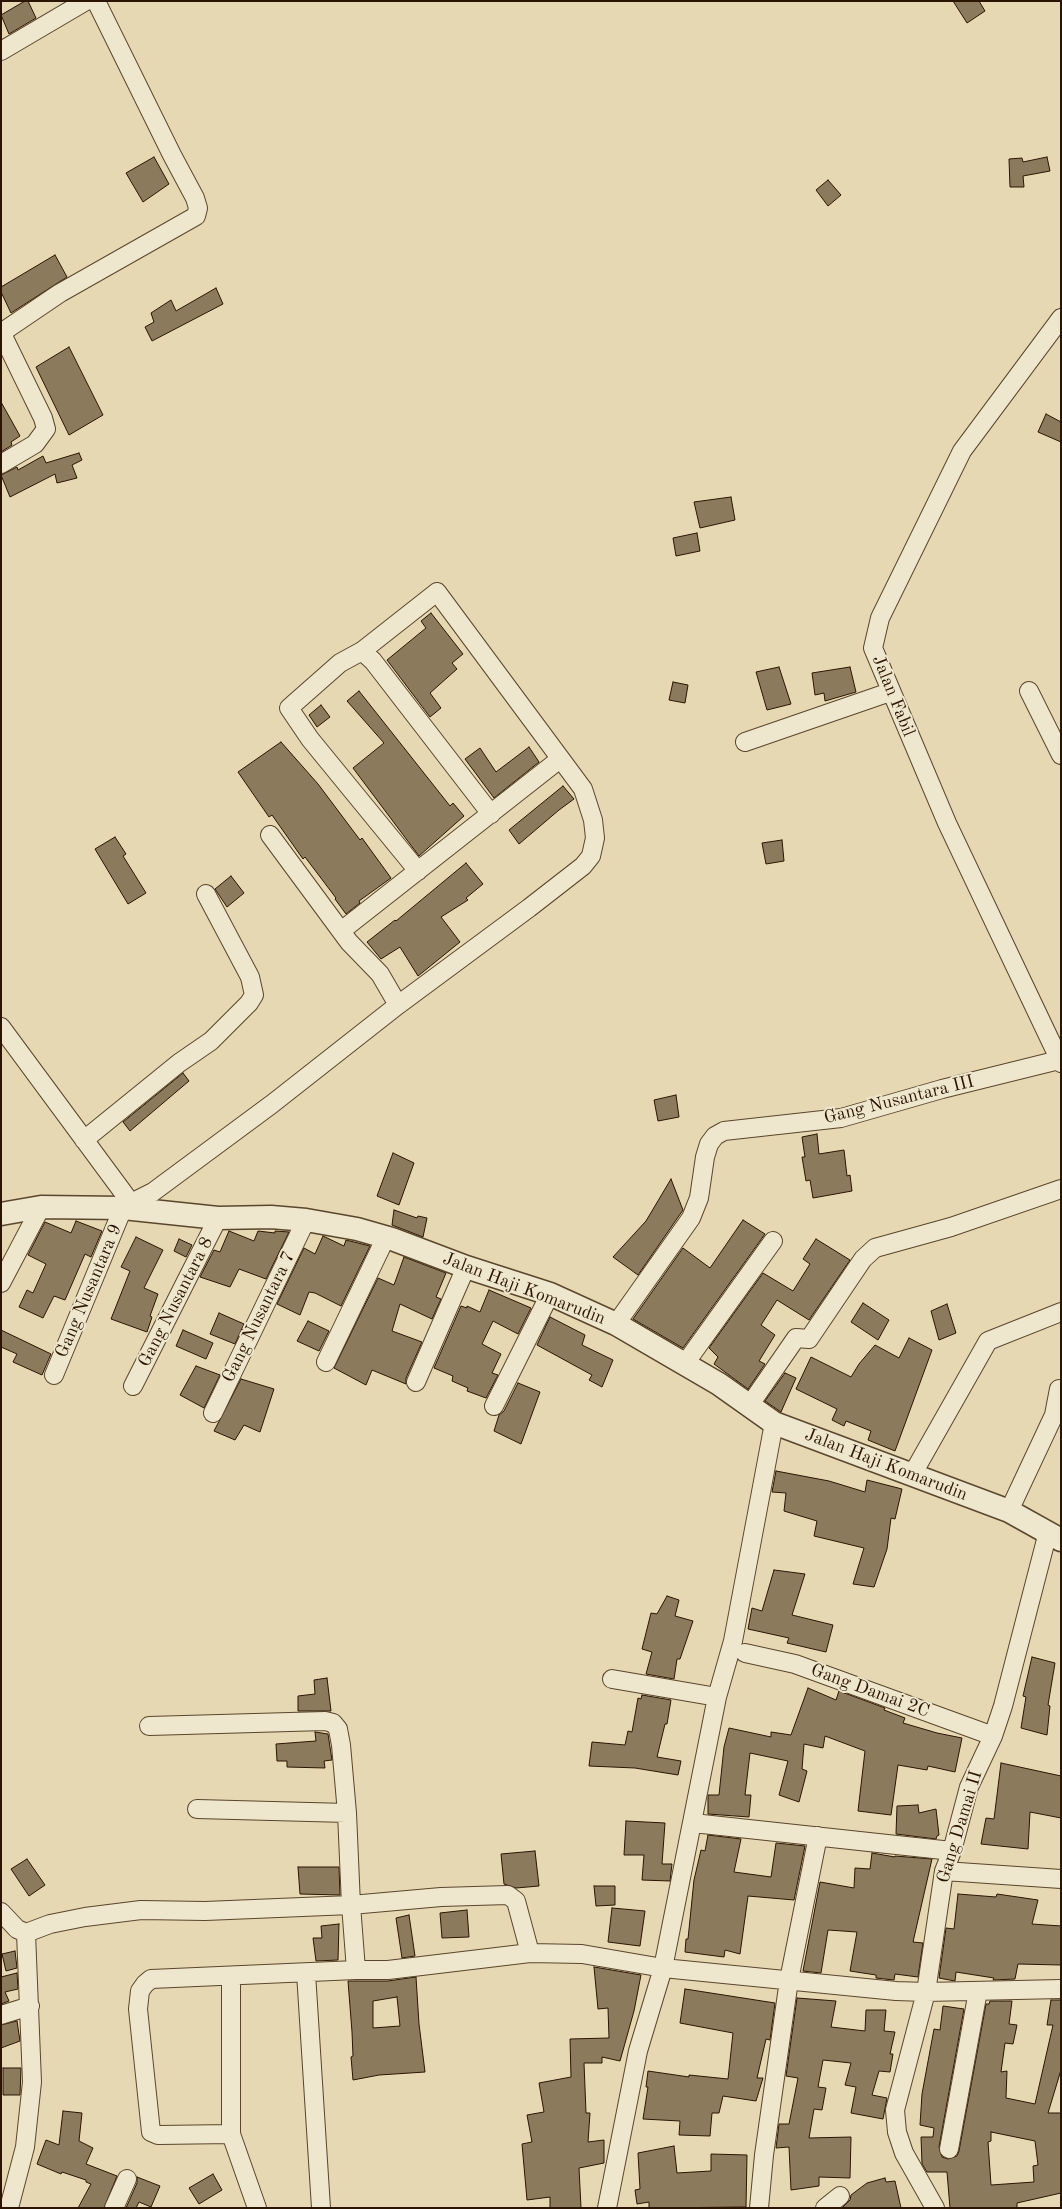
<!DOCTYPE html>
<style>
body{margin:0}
#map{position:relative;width:1062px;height:2209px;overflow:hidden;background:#e5d8b2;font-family:"Old Standard TT",serif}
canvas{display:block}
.frame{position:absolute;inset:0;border:2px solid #2b1500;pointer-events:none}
</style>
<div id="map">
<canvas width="1062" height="2209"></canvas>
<div class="frame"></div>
</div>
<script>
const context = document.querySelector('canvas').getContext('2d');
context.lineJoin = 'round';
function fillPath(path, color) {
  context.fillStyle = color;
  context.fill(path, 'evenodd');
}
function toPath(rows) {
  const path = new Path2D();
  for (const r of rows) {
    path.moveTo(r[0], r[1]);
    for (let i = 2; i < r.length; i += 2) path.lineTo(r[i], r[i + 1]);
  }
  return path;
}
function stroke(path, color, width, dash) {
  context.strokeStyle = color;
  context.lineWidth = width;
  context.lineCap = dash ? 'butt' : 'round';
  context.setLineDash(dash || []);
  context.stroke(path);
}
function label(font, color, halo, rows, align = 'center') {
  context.font = font + ' "Old Standard TT",serif';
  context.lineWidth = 4;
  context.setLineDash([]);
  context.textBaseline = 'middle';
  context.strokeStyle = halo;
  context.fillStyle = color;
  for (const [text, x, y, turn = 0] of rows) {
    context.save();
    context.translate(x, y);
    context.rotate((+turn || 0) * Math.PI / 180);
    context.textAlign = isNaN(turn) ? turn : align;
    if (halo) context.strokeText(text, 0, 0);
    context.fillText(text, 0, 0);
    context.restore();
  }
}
const building = toPath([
 [25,1,28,1,36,18,9,34,1,15,25,1],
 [953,1,979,1,985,11,967,23,953,1],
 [154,157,169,184,143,202,126,173,154,157],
 [1047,157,1050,171,1023,176,1024,187,1010,187,1009,159,1022,158,1023,162,1047,157],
 [828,180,841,195,828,206,816,190,828,180],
 [55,255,67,277,11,313,1,292,1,287,55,255],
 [216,288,223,304,152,341,145,327,154,322,151,313,171,300,176,311,216,288],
 [69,347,103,415,69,435,36,367,69,347],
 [1,402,20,436,11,442,12,445,1,452,1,402],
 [1046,414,1061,422,1061,442,1038,432,1046,414],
 [79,453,82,460,72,465,77,478,57,483,55,474,10,497,1,475,17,467,18,470,43,456,46,463,79,453],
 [731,497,735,520,700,528,694,502,731,497],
 [697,533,700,551,676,556,673,538,697,533],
 [431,613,463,654,452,663,457,669,430,693,441,708,430,717,387,660,426,628,421,621,431,613],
 [779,667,791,704,767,710,756,672,779,667],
 [850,667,856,692,825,701,824,693,815,695,812,673,850,667],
 [673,682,688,685,685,703,669,700,673,682],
 [359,691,450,806,453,803,464,816,419,856,353,768,384,743,347,701,359,691],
 [321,705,330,717,317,727,309,715,321,705],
 [281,742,318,784,360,840,362,838,391,878,359,901,360,903,346,914,335,899,336,898,305,857,303,859,272,815,269,817,238,772,281,742],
 [529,747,539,762,494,798,465,759,480,748,496,772,529,747],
 [563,786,574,799,559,810,519,844,509,830,563,786],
 [115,837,126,854,123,856,146,893,128,904,95,849,115,837],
 [782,840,784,861,766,864,762,843,782,840],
 [466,863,483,884,466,898,468,900,441,917,460,942,418,976,400,947,381,959,367,942,395,920,396,921,466,863],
 [231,876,244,893,227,907,215,889,231,876],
 [183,1073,189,1081,130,1131,123,1122,183,1073],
 [676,1095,679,1117,658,1121,654,1100,676,1095],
 [817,1134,819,1154,844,1150,847,1176,850,1175,852,1191,813,1198,810,1180,806,1181,802,1157,805,1157,802,1137,817,1134],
 [393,1153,414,1163,399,1205,377,1196,393,1153],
 [671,1179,683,1210,638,1275,613,1257,646,1221,671,1179],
 [394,1210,417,1218,418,1216,427,1218,423,1237,392,1225,394,1210],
 [743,1220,765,1234,683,1348,633,1319,683,1248,710,1268,743,1220],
 [76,1221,102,1231,91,1257,85,1254,65,1300,54,1296,43,1318,19,1307,27,1290,33,1293,46,1264,28,1255,45,1222,71,1233,76,1221],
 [229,1231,254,1241,258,1231,275,1233,275,1231,289,1232,266,1279,239,1269,230,1287,200,1277,214,1250,220,1252,229,1231],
 [323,1236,344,1246,346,1240,370,1246,341,1306,315,1293,309,1292,300,1315,277,1304,304,1248,315,1254,323,1236],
 [136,1237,163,1250,144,1288,158,1294,150,1316,152,1317,147,1332,111,1319,130,1271,121,1267,136,1237],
 [179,1239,192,1245,186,1257,174,1251,179,1239],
 [816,1239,850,1260,809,1320,777,1300,761,1325,775,1335,759,1361,765,1364,748,1389,714,1364,718,1357,709,1348,763,1273,793,1291,810,1264,803,1259,816,1239],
 [404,1257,446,1273,436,1297,441,1299,432,1319,400,1304,392,1331,422,1342,406,1378,406,1384,372,1370,366,1385,334,1368,378,1278,394,1285,404,1257],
 [489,1290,531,1308,518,1334,493,1321,482,1344,501,1354,492,1373,498,1375,486,1398,467,1391,468,1388,452,1381,453,1376,434,1368,461,1306,467,1308,467,1306,480,1312,489,1290],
 [863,1303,889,1320,878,1340,851,1322,863,1303],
 [947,1304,956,1333,939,1340,931,1311,947,1304],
 [219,1313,244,1324,235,1344,210,1334,219,1313],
 [550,1317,585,1335,582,1345,613,1360,602,1387,589,1380,592,1375,537,1345,550,1317],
 [308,1321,329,1331,319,1351,297,1341,308,1321],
 [1,1330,51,1354,42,1375,13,1362,17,1354,1,1347,1,1330],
 [183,1330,213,1343,206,1359,176,1346,183,1330],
 [909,1338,932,1350,895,1451,868,1440,871,1431,846,1421,844,1426,832,1420,837,1409,796,1389,811,1357,851,1377,859,1364,875,1345,899,1358,909,1338],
 [196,1366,220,1375,204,1408,180,1395,196,1366],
 [785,1373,796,1378,781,1412,765,1401,785,1373],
 [241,1379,274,1389,260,1432,244,1425,235,1440,214,1431,241,1379],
 [518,1383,540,1392,521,1444,494,1431,499,1415,504,1411,518,1383],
 [776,1471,829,1481,865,1492,867,1480,902,1489,895,1519,891,1518,887,1549,874,1587,853,1584,864,1548,814,1536,817,1521,784,1511,786,1493,772,1492,776,1471],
 [774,1570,805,1574,792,1615,833,1625,826,1652,787,1643,789,1638,748,1629,752,1608,762,1611,774,1570],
 [667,1596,679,1600,675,1616,693,1621,680,1659,677,1659,674,1679,646,1674,652,1652,642,1649,651,1613,657,1614,667,1596],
 [1032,1657,1055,1663,1048,1705,1050,1706,1047,1735,1021,1728,1026,1697,1023,1696,1032,1657],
 [327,1678,331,1711,298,1711,298,1696,315,1694,314,1680,327,1678],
 [808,1688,836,1700,839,1691,885,1708,884,1710,905,1718,903,1723,937,1733,962,1738,955,1772,928,1766,927,1770,898,1765,891,1815,858,1811,865,1751,825,1736,823,1748,804,1744,802,1769,807,1771,799,1802,779,1795,788,1761,750,1753,745,1795,751,1795,749,1817,708,1814,708,1795,719,1795,724,1747,729,1728,771,1737,771,1732,791,1735,808,1688],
 [642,1695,671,1700,667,1724,665,1724,657,1757,681,1761,678,1775,635,1768,589,1766,592,1742,625,1745,628,1731,632,1732,638,1698,641,1699,642,1695],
 [315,1732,328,1734,332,1760,324,1761,325,1768,287,1767,287,1761,277,1761,276,1744,316,1741,315,1732],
 [1001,1763,1061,1776,1061,1818,1030,1812,1028,1849,981,1844,986,1818,994,1819,1001,1763],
 [918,1805,919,1813,936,1809,939,1835,937,1836,936,1839,896,1834,897,1806,918,1805],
 [626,1821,665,1823,662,1864,672,1864,670,1881,642,1880,644,1855,624,1855,626,1821],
 [708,1835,741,1839,734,1872,771,1877,776,1843,805,1846,794,1900,748,1896,740,1954,725,1950,724,1957,685,1952,686,1939,688,1939,694,1880,701,1850,705,1851,708,1835],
 [535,1851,539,1886,516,1888,504,1884,501,1854,535,1851],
 [872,1853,895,1857,895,1856,932,1859,913,1942,923,1943,918,1977,895,1974,894,1980,876,1978,876,1975,850,1971,857,1932,828,1930,821,1973,803,1971,820,1882,854,1888,855,1868,870,1869,872,1853],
 [27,1859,45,1885,29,1896,11,1869,27,1859],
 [298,1867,339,1867,340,1895,300,1894,298,1867],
 [594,1886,615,1886,615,1905,596,1906,594,1886],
 [958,1894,996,1897,997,1894,1038,1900,1032,1924,1061,1926,1061,1965,1018,1964,1015,1979,993,1980,994,1978,956,1972,955,1981,939,1978,946,1928,954,1929,958,1894],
 [612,1908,645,1911,640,1946,608,1942,612,1908],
 [467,1910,469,1937,442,1938,440,1913,467,1910],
 [409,1915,415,1956,402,1958,396,1918,409,1915],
 [339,1924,338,1960,316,1961,313,1938,322,1938,321,1926,339,1924],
 [15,1951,17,1968,6,1971,2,1954,15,1951],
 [594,1967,641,1975,634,2011,620,2061,602,2057,602,2063,584,2063,586,2113,590,2113,588,2142,604,2140,604,2163,579,2168,581,2208,550,2208,550,2197,527,2200,522,2144,532,2142,527,2115,544,2112,539,2083,571,2077,570,2039,609,2038,608,2008,598,2009,594,1967],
 [17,1973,18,1989,5,1992,9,2001,1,2004,1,1977,17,1973],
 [416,1977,419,2024,425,2072,379,2075,353,2080,351,2057,353,2056,352,2032,348,1981,388,1981,416,1977],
 [397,1997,400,2026,373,2028,373,2001,397,1997],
 [685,1989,775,2003,770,2040,766,2039,757,2078,763,2078,756,2101,723,2096,719,2113,712,2113,710,2136,679,2135,680,2121,643,2119,648,2087,646,2087,648,2071,689,2077,689,2075,728,2079,733,2033,680,2023,685,1989],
 [797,1998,836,2001,831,2027,865,2031,866,2010,886,2010,884,2031,895,2032,890,2054,893,2054,890,2072,879,2071,872,2095,887,2098,883,2119,851,2113,856,2087,845,2085,851,2063,823,2060,818,2087,826,2088,822,2110,814,2109,809,2138,851,2137,850,2178,819,2177,819,2186,791,2190,789,2147,776,2148,779,2124,789,2124,798,2078,786,2076,797,1998],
 [1051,2000,1061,2000,1061,2070,1048,2113,1061,2113,1061,2193,1017,2203,1017,2208,950,2208,947,2172,927,2172,922,2164,921,2137,933,2137,934,2128,920,2125,922,2094,934,2029,940,2030,943,2006,964,2009,939,2147,942,2157,948,2159,957,2156,959,2151,986,2004,989,2004,990,2001,1012,2001,1009,2024,1017,2025,1013,2044,1005,2043,1001,2072,1007,2071,1006,2098,1035,2104,1053,2025,1047,2025,1051,2000],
 [991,2132,1035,2141,1038,2165,1033,2166,1034,2182,991,2185,988,2142,991,2141,991,2132],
 [17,2021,20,2041,1,2048,1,2025,17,2021],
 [3,2068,21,2068,20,2095,3,2095,3,2068],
 [63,2111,82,2113,79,2141,93,2148,86,2164,117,2176,104,2208,78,2208,91,2184,86,2182,86,2180,62,2172,61,2174,37,2164,46,2140,59,2145,63,2111],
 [674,2146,677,2173,711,2171,711,2154,747,2155,746,2207,649,2208,649,2202,637,2204,635,2190,640,2189,638,2153,674,2146],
 [213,2174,222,2190,199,2204,189,2188,213,2174],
 [137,2177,160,2186,151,2207,139,2202,136,2208,126,2208,137,2183,137,2177],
 [885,2178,886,2182,895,2181,901,2208,842,2208,850,2200,851,2195,867,2183,885,2178]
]);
fillPath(building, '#8c7a5d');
stroke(building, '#2b1500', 1);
const minor = toPath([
 [1,51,86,1],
 [1061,318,962,451,880,618,873,648,947,823,1061,1063],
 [1,332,43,418,46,429,35,444,1,464],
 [1,333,60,293,196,216,198,208,195,198,172,155,96,1],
 [1029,691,1061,755],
 [745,742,890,692],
 [270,835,349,942,380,974,398,1005],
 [418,871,310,739,289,708,340,663,362,651,373,661,491,814],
 [341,931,560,759],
 [1,1027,131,1203,123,1208,54,1375],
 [84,1140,179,1063,211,1041,249,1003,254,995,250,977,206,894],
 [131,1203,153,1192,272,1104,398,1005,529,908,583,866,591,856,595,838,593,820,583,789,437,592,362,651],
 [1,1283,41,1207],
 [616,1324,691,1218,699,1198,705,1157,709,1144,715,1136,724,1131,841,1118,942,1089,1059,1060],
 [326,1362,386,1237],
 [684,1365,773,1241],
 [416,1382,466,1267],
 [133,1386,218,1218],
 [494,1406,550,1294],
 [749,1406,796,1338,809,1339,863,1259,875,1248,951,1227,1061,1189],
 [213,1413,306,1220],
 [912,1475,988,1341,1061,1312],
 [1009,1511,1054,1415,1059,1389],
 [745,1653,795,1664,993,1736],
 [612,1679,717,1697],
 [149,1726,325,1721,333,1723,338,1729,341,1745,347,1813,351,1905,441,1897,508,1895,516,1901,530,1953],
 [197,1809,347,1813],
 [693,1823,952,1851],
 [944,1871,1061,1879],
 [1,1912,17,1929,26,1933],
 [306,1973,321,2208],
 [231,1976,231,2134,257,2208],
 [1,2015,30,2006],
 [231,2134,158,2135,151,2132,138,2009,140,1991,145,1984,151,1979,356,1970],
 [949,2149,978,1991],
 [9,2208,25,2147,32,2082,26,1933,50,1924,85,1917,141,1910,205,1911,351,1905,356,1970,388,1970,530,1953,582,1954,663,1968,896,1991,926,1992,1061,1989],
 [114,2208,127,2179],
 [607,2208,638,2051,663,1968,717,1697,733,1641,774,1423],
 [759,2208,764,2155,789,1980,818,1836],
 [825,2208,840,2196],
 [935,2208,904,2153,897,2132,895,2110,926,1992,944,1871,952,1851,969,1787,993,1736,1003,1706,1048,1532]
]);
const tertiary = toPath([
 [1,1214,41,1207,123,1208,218,1218,271,1217,306,1220,357,1229,392,1239,466,1267,550,1294,616,1324,719,1384,774,1423,1009,1511,1061,1540]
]);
stroke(minor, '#5a462c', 20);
stroke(tertiary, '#5a462c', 25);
stroke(minor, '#eee6cd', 18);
stroke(tertiary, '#eee6cd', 22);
label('18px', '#2b1500', '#eee6cd', [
 ["Jalan Fabil",893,696,68],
 ["Gang Nusantara III",899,1100,-14],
 ["Jalan Haji Komarudin",524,1289,21],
 ["Gang Nusantara 9",89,1291,-67],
 ["Gang Nusantara 8",176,1302,-63],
 ["Gang Nusantara 7",259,1317,-64],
 ["Jalan Haji Komarudin",886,1465,21],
 ["Gang Damai 2C",870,1691,20],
 ["Gang Damai II",960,1827,-73]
]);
</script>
